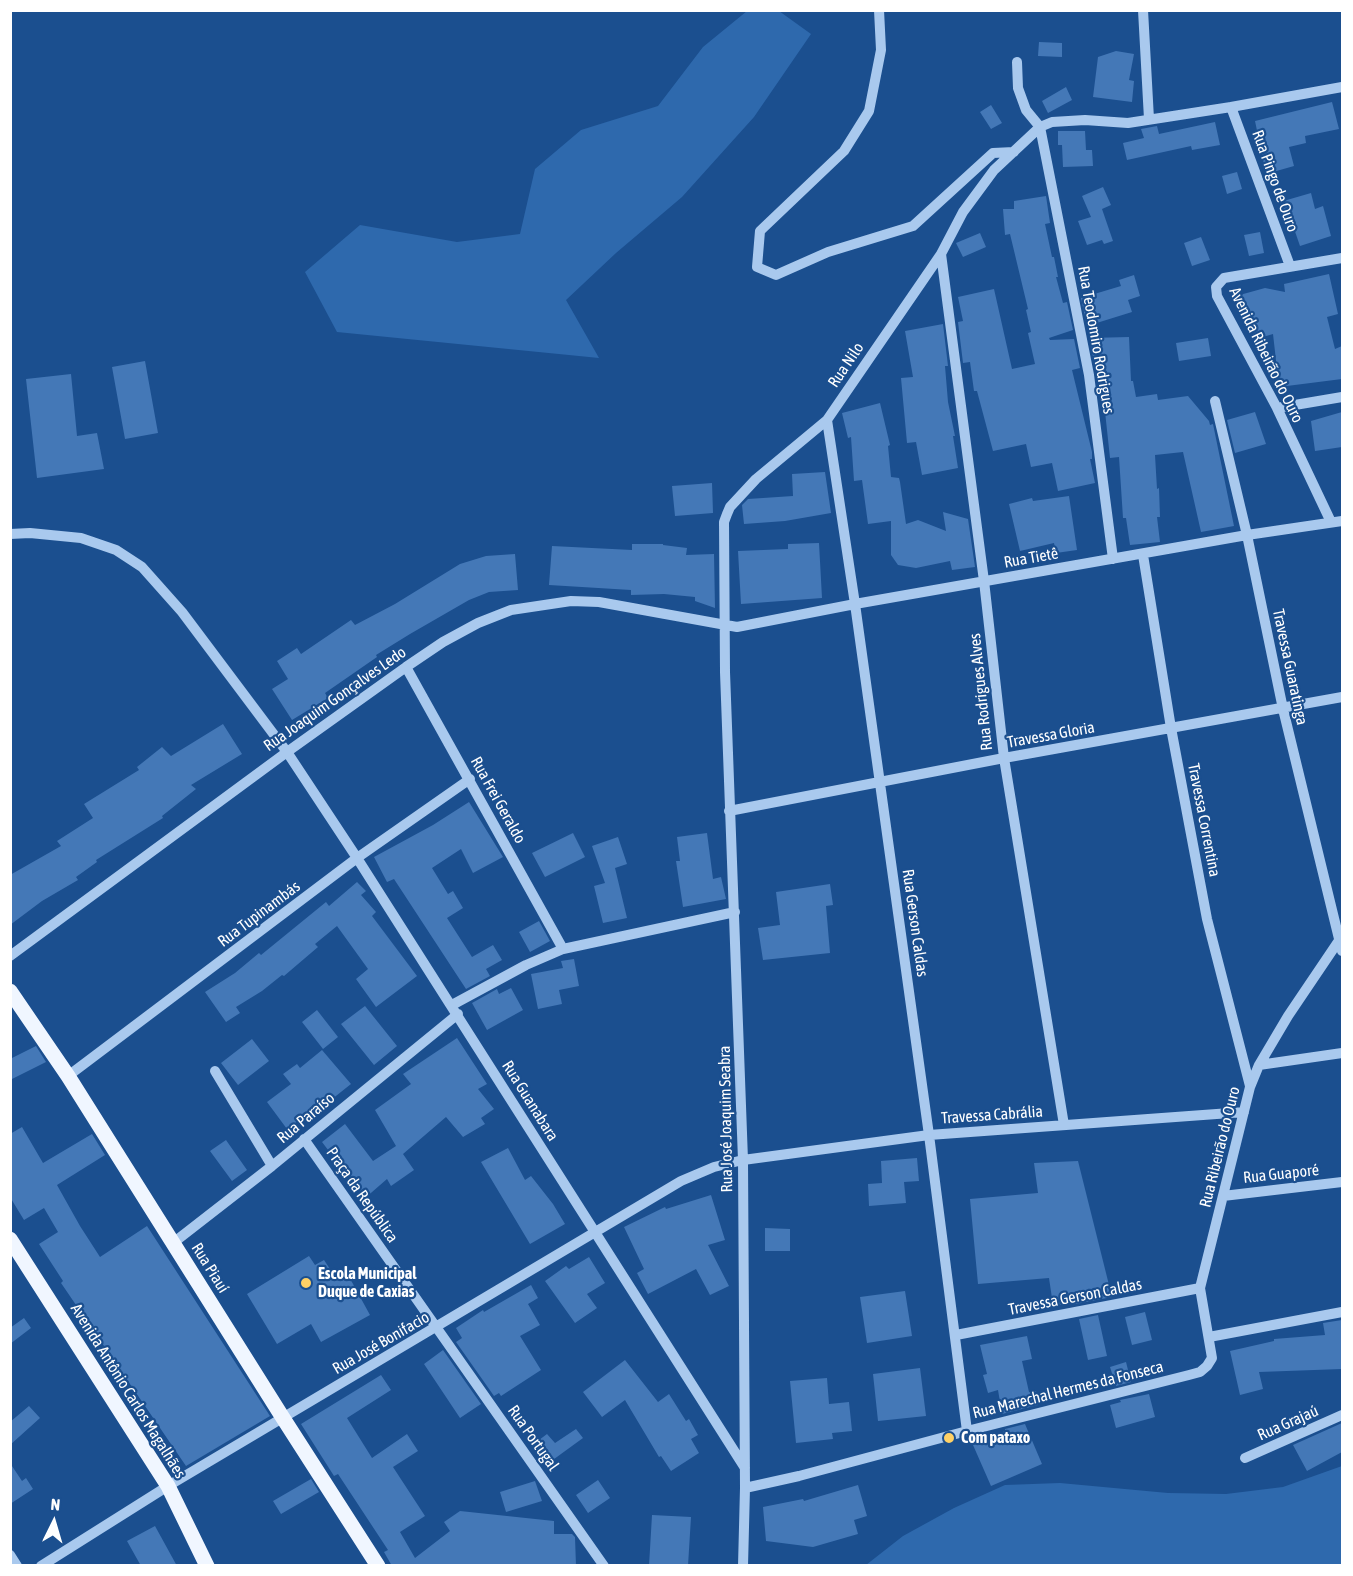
<!DOCTYPE html>
<meta charset="utf-8">
<style>
body{margin:0}
#map{position:relative;width:1353px;height:1576px;overflow:hidden;background:#1b4f8f;font-family:"Asap Condensed",sans-serif}
canvas{display:block}
.frame{position:absolute;inset:0;border:12px solid #fff;pointer-events:none}
.north{position:absolute;left:24px;top:1492px;width:60px;height:60px;-webkit-text-stroke:4px #1b4f8f;paint-order:stroke;rotate:5deg;font-size:16px;font-weight:700;line-height:24px;text-align:center;color:#fff}
.north::after{content:'';display:block;margin:auto;width:21px;height:27px;background:#fff;clip-path:polygon(50% 0,100% 100%,50% 72%,0 100%)}
</style>
<div id="map">
<canvas width="1353" height="1576"></canvas>
<div class="frame"></div>
<div class="north">N</div>
</div>
<script>
const context = document.querySelector('canvas').getContext('2d');
context.lineJoin = 'round';
function fillPath(path, color) {
  context.fillStyle = color;
  context.fill(path, 'evenodd');
}
function toPath(rows) {
  const path = new Path2D();
  for (const r of rows) {
    path.moveTo(r[0], r[1]);
    for (let i = 2; i < r.length; i += 2) path.lineTo(r[i], r[i + 1]);
  }
  return path;
}
function stroke(path, color, width, dash) {
  context.strokeStyle = color;
  context.lineWidth = width;
  context.lineCap = dash ? 'butt' : 'round';
  context.setLineDash(dash || []);
  context.stroke(path);
}
function label(font, color, halo, rows, align = 'center') {
  context.font = font + ' "Asap Condensed",sans-serif';
  context.lineWidth = 4.5;
  context.setLineDash([]);
  context.textBaseline = 'middle';
  context.strokeStyle = halo;
  context.fillStyle = color;
  for (const [text, x, y, turn = 0] of rows) {
    context.save();
    context.translate(x, y);
    context.rotate((+turn || 0) * Math.PI / 180);
    context.textAlign = isNaN(turn) ? turn : align;
    if (halo) context.strokeText(text, 0, 0);
    context.fillText(text, 0, 0);
    context.restore();
  }
}
fillPath(toPath([
 [747,11,779,11,811,34,754,117,682,197,616,253,566,300,599,358,337,332,305,272,360,225,457,242,520,234,535,169,581,130,658,106,703,47],
 [1342,1466,1342,1565,866,1565,903,1536,954,1508,1005,1485,1060,1483,1168,1493,1226,1494,1283,1487]
]), '#2e69ad');
fillPath(toPath([
 [1039,42,1062,43,1062,57,1038,56],
 [1116,51,1134,54,1129,80,1134,81,1132,102,1093,97,1098,57],
 [1066,87,1072,100,1048,113,1042,101],
 [1332,102,1339,129,1305,136,1306,143,1289,147,1294,166,1266,174,1255,121],
 [991,105,1002,123,991,129,980,112],
 [1215,122,1220,145,1192,150,1191,146,1127,160,1123,143,1144,138,1141,129,1157,126,1159,134],
 [1058,131,1085,131,1086,150,1092,150,1093,166,1063,167,1062,145,1058,145],
 [1237,172,1242,189,1227,194,1222,176],
 [1103,187,1111,205,1102,209,1113,241,1104,244,1102,240,1087,245,1078,221,1091,217,1082,196],
 [1311,193,1315,209,1323,206,1331,236,1300,246,1289,214,1284,215,1280,202],
 [1046,196,1050,223,1045,224,1052,257,1054,257,1058,277,1056,277,1063,303,1067,302,1073,330,1049,338,1050,340,1074,339,1080,368,1072,370,1092,452,1092,459,1090,459,1095,483,1058,491,1052,463,1031,467,1026,444,993,451,977,391,974,391,970,362,963,363,958,322,963,321,958,297,994,289,1012,369,1035,364,1028,333,1031,332,1026,310,1028,309,1010,234,1005,235,1003,209,1014,209,1014,201],
 [1260,232,1264,253,1249,256,1244,235],
 [980,233,986,247,963,257,956,243],
 [1201,237,1210,260,1192,266,1184,243],
 [1329,274,1338,314,1327,317,1335,349,1342,346,1342,379,1279,387,1273,334,1256,339,1236,296,1265,288,1285,292,1284,284],
 [1134,275,1140,296,1128,300,1132,312,1087,326,1081,298,1121,286,1119,280],
 [943,324,948,366,945,366,948,402,955,436,953,436,958,468,922,475,916,442,907,443,901,378,913,377,905,331],
 [1129,337,1131,381,1133,381,1136,397,1157,394,1158,400,1188,396,1209,421,1210,425,1213,424,1234,526,1201,532,1183,452,1155,455,1157,489,1159,488,1160,517,1157,517,1160,542,1130,545,1126,518,1123,518,1119,457,1110,458,1100,365,1095,366,1089,338],
 [1208,338,1211,356,1179,361,1176,343],
 [145,361,158,433,125,439,112,367],
 [71,374,77,436,97,433,104,469,37,478,26,379],
 [880,403,890,445,888,446,891,477,899,478,900,482,906,524,918,520,946,531,943,512,968,519,975,567,952,570,950,561,916,568,898,565,891,555,891,521,868,524,862,480,854,481,851,437,848,438,842,413],
 [1255,412,1266,444,1235,453,1227,420],
 [1342,412,1342,447,1315,451,1311,421],
 [825,472,831,513,785,521,744,524,742,505,748,499,793,496,792,474],
 [712,483,713,513,675,516,672,486],
 [1069,496,1077,550,1056,553,1054,543,1020,551,1009,504,1032,498,1033,501],
 [819,543,822,598,741,604,738,551,788,549,788,544],
 [632,544,663,544,663,545,687,548,686,555,714,554,715,608,695,601,695,597,664,594,631,595,631,590,549,585,552,546,632,550],
 [515,554,518,590,489,592,469,600,410,634,376,655,377,657,325,693,328,698,292,720,272,689,288,679,277,661,297,648,301,654,351,620,355,625,395,604,460,564,486,556],
 [223,724,242,754,191,785,196,789,162,816,163,818,96,860,97,862,76,877,78,880,42,901,10,925,10,875,61,846,57,841,93,818,84,804,139,770,137,767,162,747,171,756],
 [469,802,503,857,473,873,461,849,432,868,448,894,453,891,463,908,447,918,472,957,493,945,502,960,486,969,490,976,466,989,394,879,387,882,374,857,433,825],
 [573,833,585,857,545,877,532,853],
 [707,833,713,879,721,877,726,899,683,907,676,861,680,861,677,837],
 [618,837,627,864,615,868,627,918,603,923,594,886,605,883,592,846],
 [357,882,366,891,361,895,376,912,372,916,417,976,376,1007,356,979,368,969,337,926,315,944,318,947,284,976,282,975,262,991,236,1007,240,1013,226,1022,205,992,235,973,259,953,261,955,326,902,329,906],
 [830,884,833,905,826,906,830,953,763,960,758,928,780,925,776,892],
 [539,921,550,941,530,952,519,932],
 [574,959,579,986,559,990,562,1004,538,1009,531,974,563,968,561,961],
 [511,988,523,1010,487,1030,472,1003,497,989,499,994],
 [365,1006,397,1046,374,1065,341,1024],
 [317,1010,338,1037,323,1049,302,1022],
 [457,1038,487,1084,478,1089,494,1109,481,1118,485,1124,463,1137,446,1117,403,1154,414,1170,391,1186,387,1179,364,1199,346,1169,344,1171,322,1142,345,1124,373,1161,396,1146,375,1110,411,1084,403,1074],
 [252,1039,269,1061,238,1085,221,1063],
 [36,1046,46,1062,10,1080,10,1059],
 [322,1050,351,1084,312,1115,310,1112,287,1129,267,1102,291,1084,283,1074,297,1064,300,1068],
 [22,1127,43,1163,92,1134,105,1155,57,1185,80,1226,100,1257,147,1226,270,1416,186,1466,61,1283,63,1281,39,1244,58,1232,44,1208,24,1220,10,1197,10,1134],
 [226,1140,247,1170,232,1181,210,1151],
 [508,1148,525,1180,531,1176,553,1204,565,1224,530,1244,481,1162],
 [917,1158,919,1181,904,1182,906,1203,869,1206,868,1184,882,1183,881,1161],
 [1078,1161,1112,1297,1076,1304,1053,1305,1049,1278,978,1284,970,1199,1038,1193,1034,1163],
 [711,1195,725,1240,708,1245,729,1286,710,1295,696,1269,648,1294,637,1273,644,1269,624,1227,665,1207,666,1209],
 [765,1228,790,1229,790,1251,765,1251],
 [309,1256,315,1265,324,1260,336,1278,347,1273,370,1315,321,1342,311,1324,277,1344,247,1294],
 [589,1257,605,1283,587,1294,597,1308,575,1323,545,1281,566,1266,569,1269],
 [531,1285,538,1298,528,1304,540,1325,520,1336,541,1370,501,1396,499,1393,494,1396,456,1342,462,1338,456,1328,483,1310,484,1312],
 [905,1291,912,1336,867,1343,860,1297],
 [1145,1312,1152,1340,1132,1345,1125,1317],
 [1098,1315,1107,1356,1088,1360,1079,1319],
 [24,1318,31,1328,10,1344,10,1328],
 [1342,1320,1342,1369,1259,1372,1263,1389,1240,1395,1230,1351,1274,1341,1274,1339,1325,1335,1323,1323],
 [1027,1336,1032,1359,1022,1361,1029,1392,1036,1391,1038,1405,1002,1414,998,1390,988,1393,983,1375,987,1374,980,1345],
 [443,1350,481,1404,460,1418,424,1364],
 [625,1360,658,1402,669,1394,686,1421,689,1419,698,1435,691,1439,699,1453,671,1471,661,1456,659,1457,625,1400,602,1417,583,1392],
 [1126,1362,1131,1382,1116,1386,1110,1367],
 [920,1368,926,1416,878,1421,873,1374],
 [381,1375,391,1390,347,1418,372,1458,407,1434,418,1451,393,1467,425,1516,400,1532,415,1558,450,1531,444,1522,460,1511,554,1521,554,1534,572,1534,575,1537,576,1566,392,1566,384,1552,388,1550,338,1474,334,1476,301,1424],
 [827,1378,829,1404,849,1402,852,1431,832,1433,833,1439,796,1443,790,1381],
 [1149,1394,1155,1417,1116,1428,1110,1405,1121,1402,1120,1400],
 [29,1406,40,1418,10,1445,10,1422],
 [1342,1423,1342,1452,1307,1471,1293,1445],
 [1025,1424,1042,1464,991,1486,973,1445,1005,1431,1005,1429],
 [576,1429,583,1438,550,1462,535,1443,547,1434,555,1443],
 [10,1463,22,1481,26,1478,33,1489,10,1504],
 [311,1479,319,1492,281,1514,273,1501],
 [598,1480,610,1498,588,1513,576,1495],
 [535,1481,542,1501,506,1512,500,1492],
 [858,1485,867,1516,854,1520,858,1534,813,1547,766,1541,763,1507,803,1499,804,1501],
 [652,1515,691,1517,688,1566,649,1566],
 [155,1526,177,1566,141,1566,127,1541]
]), '#4478b7');
stroke(toPath([
 [879,10,881,50,869,111,844,151,760,231,757,267,776,275,828,252,913,226,993,153,1014,152],
 [1143,10,1149,119],
 [1017,62,1018,88,1026,110,1040,127,1089,375,1113,559],
 [941,254,984,581,1004,758,1064,1125],
 [1290,266,1231,107,1342,87],
 [1215,401,1247,535,1283,709,1342,951],
 [1277,408,1342,397],
 [827,420,855,604,929,1135,967,1431],
 [1331,522,1277,408,1217,296,1216,287,1224,278,1342,258],
 [10,534,30,533,81,538,116,550,142,567,182,612,287,752,357,858,745,1468],
 [1143,555,1171,728,1207,919,1250,1086],
 [406,667,563,949],
 [729,811,1004,758,1342,697],
 [10,956,287,752,406,667,443,642,478,623,511,610,571,601,599,602,737,627,855,604,1247,535,1342,521],
 [452,1005,526,965,563,949,735,912],
 [1259,1065,1342,1053],
 [215,1071,272,1166],
 [68,1076,357,858,470,779],
 [304,1139,604,1566],
 [1223,1196,1342,1182],
 [173,1243,272,1166,458,1014],
 [956,1335,1200,1288],
 [1209,1337,1342,1312],
 [1245,1458,1342,1415],
 [745,1488,799,1476,967,1431,1189,1375,1200,1372,1207,1366,1212,1358,1200,1288,1250,1087,1259,1065,1288,1016,1342,936],
 [10,1555,17,1566],
 [41,1566,168,1486,681,1181,714,1167,743,1160,929,1135,1244,1112],
 [743,1566,745,1488,743,1160,725,672,724,522,727,514,730,507,756,479,827,420,941,254,963,212,994,170,1040,127,1052,122,1085,120,1128,123,1231,107]
]), '#a9c9ee', 10);
stroke(toPath([
 [10,991,68,1076,283,1418,378,1566],
 [10,1239,168,1486,207,1566]
]), '#f0f6ff', 15);
for (const [x, y, r, color] of [
 [306,1283,6,"#ffd166"],
 [949,1438,6,"#ffd166"]
]) {
  const dot = new Path2D();
  dot.arc(x, y, r, 0, 2 * Math.PI);
  context.fillStyle = color;
  context.fill(dot);
  stroke(dot, '#1b4f8f', 2);
}
label('16px', '#fff', '#1b4f8f', [
 ["Rua Pingo de Ouro",1275,181,70],
 ["Rua Teodomiro Rodrigues",1096,340,80],
 ["Avenida Ribeirão do Ouro",1266,355,64],
 ["Rua Nilo",846,365,-56],
 ["Rua Tietê",1031,558,-10],
 ["Travessa Guaratinga",1290,667,78],
 ["Rua Rodrigues Alves",981,692,-96],
 ["Rua Joaquim Gonçalves Ledo",335,699,-35],
 ["Travessa Gloria",1051,735,-10],
 ["Rua Frei Geraldo",498,800,61],
 ["Travessa Correntina",1204,820,79],
 ["Rua Tupinambás",259,914,-37],
 ["Rua Gerson Caldas",915,923,82],
 ["Rua Guanabara",530,1101,58],
 ["Travessa Cabrália",992,1115,-4],
 ["Rua Paraíso",306,1118,-40],
 ["Rua José Joaquim Seabra",726,1119,-91],
 ["Rua Ribeirão do Ouro",1220,1147,-76],
 ["Rua Guaporé",1281,1174,-6],
 ["Praça da República",362,1195,55],
 ["Rua Piauí",210,1268,58],
 ["Travessa Gerson Caldas",1075,1297,-11],
 ["Rua José Bonifacio",381,1343,-30],
 ["Rua Marechal Hermes da Fonseca",1068,1390,-14],
 ["Avenida Antônio Carlos Magalhães",128,1391,58],
 ["Rua Grajaú",1288,1423,-24],
 ["Rua Portugal",533,1438,55]
]);
label('bold 16px', '#fff', '#1b4f8f', [
 ["Escola Municipal",318,1274],
 ["Duque de Caxias",318,1292],
 ["Com pataxo",961,1438]
], 'left');
</script>
